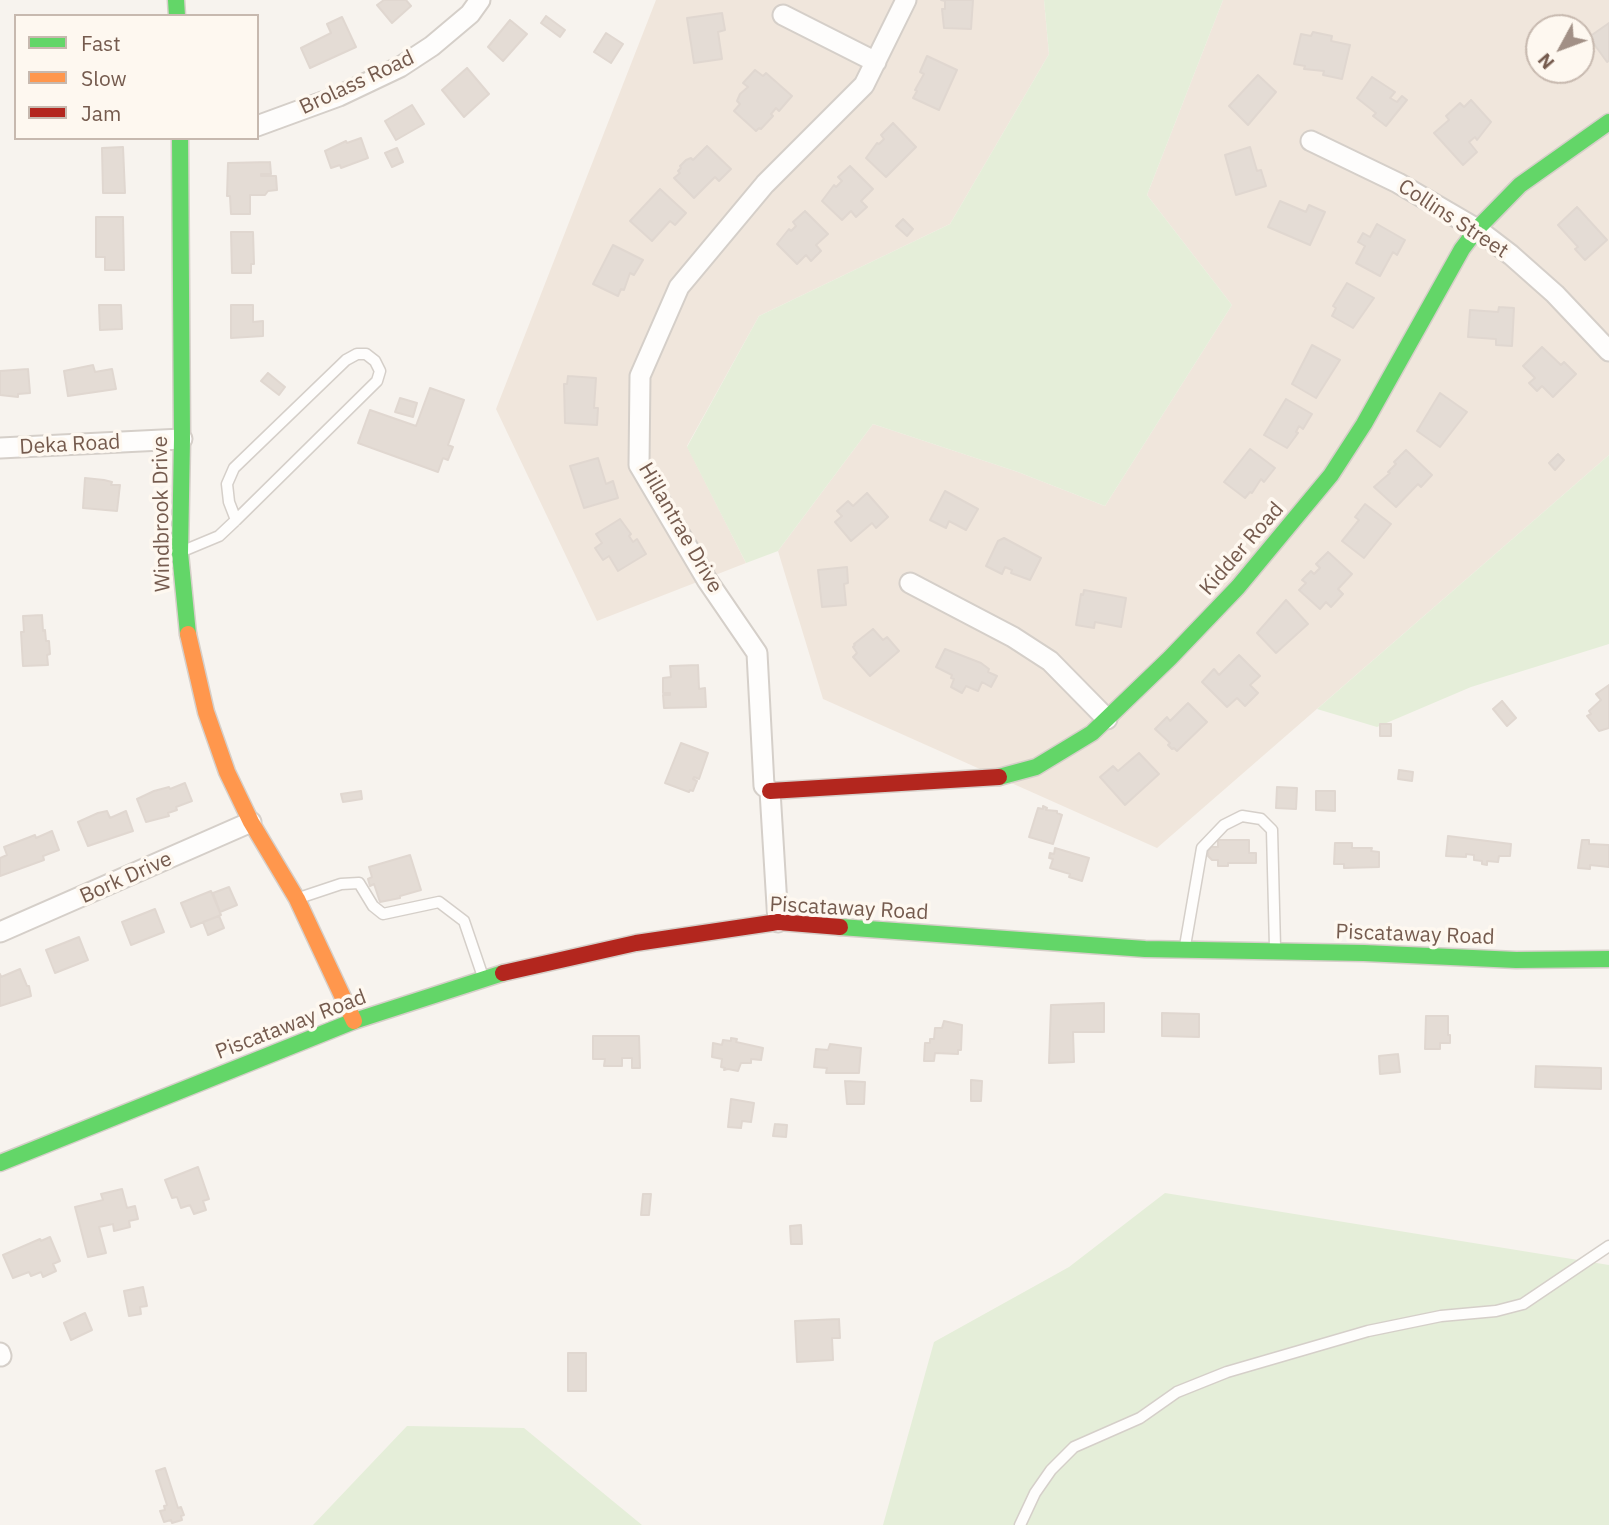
<!DOCTYPE html>
<style>
body{margin:0}
#map{position:relative;width:1609px;height:1525px;overflow:hidden;background:#f7f3ee;font-family:"IBM Plex Sans",sans-serif}
canvas{display:block}
.legend{position:absolute;left:14px;top:14px;width:245px;height:126px;box-sizing:border-box;background:#fef8f0;border:2px solid #c7b9af;margin:0;padding:9px 12px;list-style:none;font-size:21px;color:#755b4e}
.legend li{display:flex;align-items:center;gap:14px;height:35px}
.legend b{width:35px;border:2px solid #c7b9af}
.north{position:absolute;left:1525px;top:14px;width:70px;height:70px;box-sizing:border-box;background:#fef8f0;border:2px solid #c7b9af;border-radius:50%;rotate:229deg;font-size:19px;font-weight:700;line-height:28px;text-align:center;color:#755b4e}
.north::after{content:'';display:block;margin:auto;width:24px;height:32px;background:#a29086;clip-path:polygon(50% 0,100% 100%,50% 72%,0 100%)}
</style>
<div id="map">
<canvas width="1609" height="1525"></canvas>
<ul class="legend">
<li><b style="height:9px;background:#63d668"></b>Fast</li>
<li><b style="height:9px;background:#ff974d"></b>Slow</li>
<li><b style="height:9px;background:#b3261e"></b>Jam</li>
</ul>
<div class="north">N</div>
</div>
<script>
const context = document.querySelector('canvas').getContext('2d');
context.lineJoin = 'round';
function fillPath(path, color) {
  context.fillStyle = color;
  context.fill(path, 'evenodd');
}
function toPath(rows) {
  const path = new Path2D();
  for (const r of rows) {
    path.moveTo(r[0], r[1]);
    for (let i = 2; i < r.length; i += 2) path.lineTo(r[i], r[i + 1]);
  }
  return path;
}
function stroke(path, color, width, dash) {
  context.strokeStyle = color;
  context.lineWidth = width;
  context.lineCap = dash ? 'butt' : 'round';
  context.setLineDash(dash || []);
  context.stroke(path);
}
function label(font, color, halo, rows, align = 'center') {
  context.font = font + ' "IBM Plex Sans",sans-serif';
  context.lineWidth = 7;
  context.setLineDash([]);
  context.textBaseline = 'middle';
  context.strokeStyle = halo;
  context.fillStyle = color;
  for (const [text, x, y, turn = 0] of rows) {
    context.save();
    context.translate(x, y);
    context.rotate((+turn || 0) * Math.PI / 180);
    context.textAlign = isNaN(turn) ? turn : align;
    if (halo) context.strokeText(text, 0, 0);
    context.fillText(text, 0, 0);
    context.restore();
  }
}
fillPath(toPath([
 [656,0,1044,0,1049,54,950,224,759,316,687,446,746,563,597,621,496,409],
 [1223,0,1609,0,1609,455,1157,848,823,699,778,551,873,424,1018,472,1105,506,1232,305,1147,195],
 [1539,28,1581,28,1581,70,1539,70]
]), '#f0e6dc');
fillPath(toPath([
 [1044,0,1223,0,1147,195,1232,305,1105,506,1018,472,873,424,778,551,746,563,687,447,759,316,950,224,1049,54],
 [1609,455,1609,644,1471,687,1377,727,1317,709],
 [1165,1193,1609,1265,1609,1525,883,1525,934,1342,1069,1267],
 [407,1426,524,1428,642,1525,313,1525]
]), '#e5eed9');
const building = toPath([
 [384,0,406,0,411,6,392,23,377,5,384,0],
 [941,0,973,0,971,29,944,28,942,9,945,9,945,1,941,0],
 [722,13,725,30,718,32,722,59,694,63,687,18,722,13],
 [546,16,565,30,560,37,541,23,546,16],
 [342,17,356,47,310,68,301,48,331,33,327,24,342,17],
 [510,20,527,34,503,61,488,47,510,20],
 [1609,23,1609,61,1607,62,1589,37,1609,23],
 [1313,32,1332,36,1331,41,1350,45,1342,79,1323,75,1324,71,1304,69,1305,66,1294,64,1301,34,1311,36,1313,32],
 [606,33,623,44,611,63,594,52,606,33],
 [927,56,957,70,939,110,913,98,917,91,915,90,924,74,920,72,927,56],
 [467,68,489,94,464,117,442,90,467,68],
 [755,70,763,76,766,73,792,96,779,111,776,108,771,114,773,116,761,129,759,128,756,131,734,111,740,104,737,101,740,94,748,87,743,83,755,70],
 [1258,75,1276,92,1248,125,1229,106,1258,75],
 [1372,77,1395,92,1390,98,1397,102,1402,96,1407,100,1386,126,1373,116,1376,113,1357,98,1372,77],
 [1471,100,1491,122,1477,140,1475,137,1469,142,1477,152,1463,165,1434,133,1449,120,1446,116,1460,103,1464,107,1471,100],
 [412,105,424,124,396,140,385,121,412,105],
 [893,123,916,147,886,177,866,158,877,143,879,144,884,139,881,135,893,123],
 [361,138,368,158,341,168,340,165,331,168,325,151,346,141,347,143,361,138],
 [707,146,731,169,719,181,715,177,694,198,674,178,680,173,678,171,681,168,680,166,686,160,691,158,693,160,707,146],
 [123,147,125,193,103,193,102,148,123,147],
 [1250,147,1257,171,1261,170,1266,186,1236,195,1225,155,1250,147],
 [397,148,403,162,392,167,385,153,397,148],
 [270,162,271,174,261,174,261,176,276,176,277,190,268,191,265,195,250,195,250,214,231,214,230,196,227,196,228,163,270,162],
 [850,166,873,189,861,201,867,207,856,217,851,211,842,220,822,201,834,185,836,187,842,181,838,177,850,166],
 [660,189,686,213,675,225,670,221,652,241,630,221,660,189],
 [1280,201,1306,212,1309,205,1325,212,1310,245,1268,227,1280,201],
 [1577,207,1607,240,1585,260,1575,249,1578,247,1558,225,1577,207],
 [805,211,828,234,816,245,821,251,811,261,806,255,797,264,777,244,789,229,791,231,796,226,793,222,805,211],
 [96,217,123,217,124,270,105,270,105,257,96,257,96,217],
 [903,219,913,229,907,236,896,226,903,219],
 [1377,224,1405,240,1397,255,1393,252,1380,276,1356,263,1365,246,1358,242,1363,233,1370,237,1377,224],
 [231,232,253,232,254,264,251,264,251,273,232,273,231,232],
 [613,245,643,260,634,275,630,273,624,290,621,289,618,296,593,284,613,245],
 [1347,283,1374,298,1353,328,1332,316,1336,308,1333,306,1347,283],
 [99,305,121,305,122,329,100,330,99,305],
 [231,305,253,305,253,322,263,321,263,336,231,338,231,305],
 [1499,307,1514,308,1512,346,1496,345,1496,339,1468,337,1470,310,1498,312,1499,307],
 [1312,345,1340,360,1316,398,1292,384,1312,345],
 [1542,347,1561,365,1564,362,1576,374,1553,397,1542,386,1537,391,1529,383,1535,378,1523,366,1542,347],
 [93,365,95,372,112,369,116,389,68,396,64,371,93,365],
 [28,369,30,393,18,394,18,397,0,395,0,371,28,369],
 [268,373,285,387,279,395,261,381,268,373],
 [568,376,596,378,594,408,598,408,597,425,565,423,564,384,567,384,568,376],
 [430,388,464,400,448,445,453,447,448,460,443,458,438,472,358,443,370,410,416,426,430,388],
 [1440,393,1467,412,1440,447,1417,431,1440,393],
 [400,398,417,403,413,417,395,412,400,398],
 [1286,399,1312,414,1303,429,1299,426,1296,432,1298,433,1287,448,1264,435,1286,399],
 [1250,449,1275,468,1264,482,1261,479,1252,493,1250,492,1245,498,1224,482,1250,449],
 [1406,450,1432,475,1421,487,1418,484,1396,507,1374,487,1390,473,1388,472,1396,464,1394,462,1406,450],
 [1558,454,1564,460,1555,470,1549,463,1558,454],
 [598,458,606,484,613,481,618,498,584,508,570,466,598,458],
 [85,478,104,480,112,482,111,485,120,485,117,511,83,508,85,478],
 [945,491,978,509,966,530,949,521,946,528,930,520,945,491],
 [867,493,888,517,876,528,872,523,851,541,835,522,842,516,837,511,848,501,853,506,867,493],
 [1365,504,1391,524,1364,558,1342,541,1359,520,1355,517,1365,504],
 [620,519,631,534,629,536,633,542,637,539,646,554,618,571,609,556,603,560,595,548,602,543,596,534,620,519],
 [1004,538,1041,558,1030,580,1011,573,1012,570,1005,567,1002,574,986,566,998,541,1004,538],
 [1328,552,1352,574,1338,589,1343,594,1331,607,1326,602,1320,609,1299,590,1306,583,1302,580,1311,571,1314,574,1320,568,1316,564,1328,552],
 [847,567,848,583,844,584,846,605,822,607,818,570,847,567],
 [1084,590,1126,598,1121,627,1095,622,1094,628,1076,625,1081,594,1083,595,1084,590],
 [1286,600,1308,624,1276,653,1257,633,1286,600],
 [42,615,43,631,45,630,46,641,49,641,50,654,47,655,48,665,23,666,21,632,24,632,23,616,42,615],
 [873,629,883,640,887,637,899,651,870,676,853,657,857,653,853,647,855,645,854,644,873,629],
 [945,649,981,663,989,669,988,672,997,676,991,687,982,682,978,691,966,686,962,693,951,687,954,679,951,678,952,675,936,667,945,649],
 [1239,655,1260,676,1250,685,1258,693,1245,706,1237,698,1227,707,1202,682,1214,669,1219,675,1239,655],
 [698,665,699,689,705,688,706,707,664,708,663,695,670,695,670,693,663,693,663,678,671,677,670,666,698,665],
 [1609,685,1609,728,1599,731,1587,716,1591,714,1589,711,1601,700,1596,694,1609,685],
 [1502,701,1516,718,1507,726,1493,709,1502,701],
 [1188,703,1207,722,1177,751,1174,748,1172,749,1168,745,1170,743,1155,729,1167,717,1170,721,1188,703],
 [1380,724,1391,724,1391,736,1380,736,1380,724],
 [681,743,708,753,699,779,694,777,693,779,697,781,693,791,690,790,689,792,665,783,681,743],
 [1139,753,1159,774,1125,805,1100,777,1113,766,1118,771,1139,753],
 [1399,770,1413,772,1412,781,1398,779,1399,770],
 [185,783,192,801,176,807,177,810,168,813,169,816,146,822,137,799,154,791,169,787,170,789,185,783],
 [1277,787,1297,788,1296,809,1276,808,1277,787],
 [361,791,362,799,343,802,341,794,361,791],
 [1316,791,1335,791,1335,811,1316,810,1316,791],
 [1043,806,1047,808,1046,810,1057,811,1057,813,1062,815,1053,844,1029,837,1038,808,1043,809,1043,806],
 [107,811,110,818,126,811,133,831,88,846,78,822,98,813,107,811],
 [52,831,59,850,43,856,44,860,0,876,0,858,7,855,4,847,35,835,36,838,52,831],
 [1448,836,1511,844,1510,856,1499,856,1498,862,1487,861,1487,865,1482,864,1482,861,1474,860,1474,855,1466,854,1466,857,1446,856,1448,836],
 [1218,840,1249,840,1249,853,1256,853,1256,863,1228,863,1228,866,1218,866,1218,860,1212,860,1208,856,1208,851,1211,847,1218,847,1218,840],
 [1582,840,1589,840,1589,844,1609,845,1609,867,1590,865,1590,869,1578,868,1582,840],
 [1335,843,1352,843,1352,848,1372,848,1371,851,1379,852,1379,867,1344,868,1344,864,1334,864,1335,843],
 [1055,848,1089,858,1082,881,1069,877,1070,874,1050,868,1053,859,1049,858,1050,853,1054,854,1055,848],
 [410,855,421,890,400,896,400,898,380,902,374,884,370,886,368,879,372,877,369,867,410,855],
 [229,887,237,905,220,912,213,893,229,887],
 [211,891,221,915,191,927,181,903,211,891],
 [155,909,164,932,131,945,122,922,155,909],
 [219,916,224,928,208,935,203,922,219,916],
 [79,937,88,960,55,973,46,950,79,937],
 [20,969,27,986,29,986,31,996,0,1006,0,974,1,977,20,969],
 [1104,1003,1104,1032,1073,1032,1074,1062,1049,1063,1051,1005,1104,1003],
 [1162,1013,1199,1014,1199,1037,1162,1036,1162,1013],
 [1426,1016,1448,1016,1448,1035,1450,1035,1450,1043,1440,1043,1440,1049,1425,1049,1426,1016],
 [944,1021,962,1025,961,1050,958,1050,958,1054,935,1053,934,1061,924,1061,925,1043,930,1043,930,1039,934,1039,935,1028,942,1028,944,1021],
 [593,1036,639,1036,640,1068,632,1068,632,1058,622,1058,622,1066,604,1066,605,1059,593,1059,593,1036],
 [731,1038,737,1039,736,1042,763,1048,761,1060,751,1059,751,1063,741,1063,738,1071,728,1069,724,1070,725,1068,721,1067,722,1059,712,1057,713,1043,722,1045,723,1040,731,1041,731,1038],
 [830,1044,861,1048,859,1073,826,1073,827,1068,814,1067,816,1049,828,1050,830,1044],
 [1398,1054,1400,1072,1380,1074,1379,1056,1398,1054],
 [1536,1066,1601,1068,1601,1089,1535,1087,1536,1066],
 [971,1080,982,1081,981,1101,971,1101,971,1080],
 [845,1081,865,1082,864,1104,847,1104,845,1081],
 [731,1099,754,1103,751,1122,742,1121,741,1128,728,1127,731,1099],
 [775,1124,787,1125,786,1137,773,1136,775,1124],
 [198,1167,209,1199,203,1201,206,1210,194,1214,190,1205,181,1208,177,1197,172,1198,165,1180,198,1167],
 [122,1189,127,1208,135,1206,138,1219,129,1221,130,1227,114,1231,113,1224,99,1227,106,1253,88,1257,75,1207,103,1200,101,1194,122,1189],
 [643,1194,651,1194,649,1215,641,1215,643,1194],
 [801,1225,802,1244,791,1244,790,1226,801,1225],
 [50,1237,60,1261,53,1264,56,1271,43,1277,41,1272,31,1276,29,1272,13,1278,3,1255,40,1239,41,1241,50,1237],
 [143,1287,147,1306,140,1307,141,1314,129,1316,124,1291,143,1287],
 [85,1313,92,1330,71,1340,64,1323,85,1313],
 [839,1319,840,1338,832,1338,833,1360,797,1362,795,1321,839,1319],
 [568,1353,586,1353,586,1391,568,1391,568,1353],
 [165,1468,178,1508,181,1507,184,1515,181,1516,182,1520,172,1523,171,1520,164,1522,160,1511,165,1510,164,1506,167,1505,156,1471,165,1468]
]);
fillPath(building, '#e4dcd5');
stroke(building, '#e0d7d0', 2);
const lane = toPath([
 [183,551,219,536,236,520,377,381,380,371,375,361,366,354,357,354,346,360,234,468,227,484,229,502,236,520],
 [299,898,341,884,359,883,373,906,383,914,439,902,464,921,482,974],
 [1185,946,1202,848,1224,825,1242,816,1261,819,1272,830,1275,947],
 [1020,1525,1035,1493,1051,1470,1074,1447,1140,1418,1177,1392,1227,1372,1368,1331,1441,1316,1496,1311,1523,1304,1609,1246]
]);
const street = toPath([
 [783,15,876,62],
 [257,126,339,96,400,67,432,46,470,14,480,0],
 [1311,141,1398,183,1477,229,1511,255,1555,294,1609,351],
 [0,448,182,439],
 [910,583,1013,637,1050,661,1107,719],
 [778,922,770,791,764,786,757,653,707,580,639,465,640,376,679,287,765,184,864,85,906,0],
 [0,932,251,822],
 [0,1353,1,1356]
]);
const fast = toPath([
 [176,0,177,16],
 [180,138,182,439,180,553,188,634],
 [999,777,1036,767,1092,733,1170,658,1238,587,1331,475,1364,424,1462,249,1477,229,1520,185,1609,122],
 [840,927,1145,949,1364,953,1516,960,1609,959],
 [0,1163,354,1021,503,973]
]);
const slow = toPath([
 [188,634,206,712,227,772,251,822,297,899,354,1021]
]);
const jam = toPath([
 [770,791,999,777],
 [503,973,636,943,778,922,840,927]
]);
stroke(lane, '#d5cfc9', 13);
stroke(street, '#d5cfc9', 23);
stroke(fast, '#d6cfc9', 19);
stroke(slow, '#d6cfc9', 19);
stroke(jam, '#d6cfc9', 19);
stroke(lane, '#fefdfc', 10);
stroke(street, '#fefdfc', 19);
stroke(fast, '#63d668', 16);
stroke(slow, '#ff974d', 16);
stroke(jam, '#b3261e', 16);
label('21px', '#755b4e', '#fef8f0', [
 ["Brolass Road",357,83,-25],
 ["Collins Street",1453,219,33],
 ["Deka Road",70,445,-3],
 ["Windbrook Drive",162,514,-91],
 ["Hillantrae Drive",680,528,60],
 ["Kidder Road",1242,549,-49],
 ["Bork Drive",126,878,-24],
 ["Piscataway Road",849,909,3],
 ["Piscataway Road",1415,935,2],
 ["Piscataway Road",291,1025,-21]
]);
</script>
